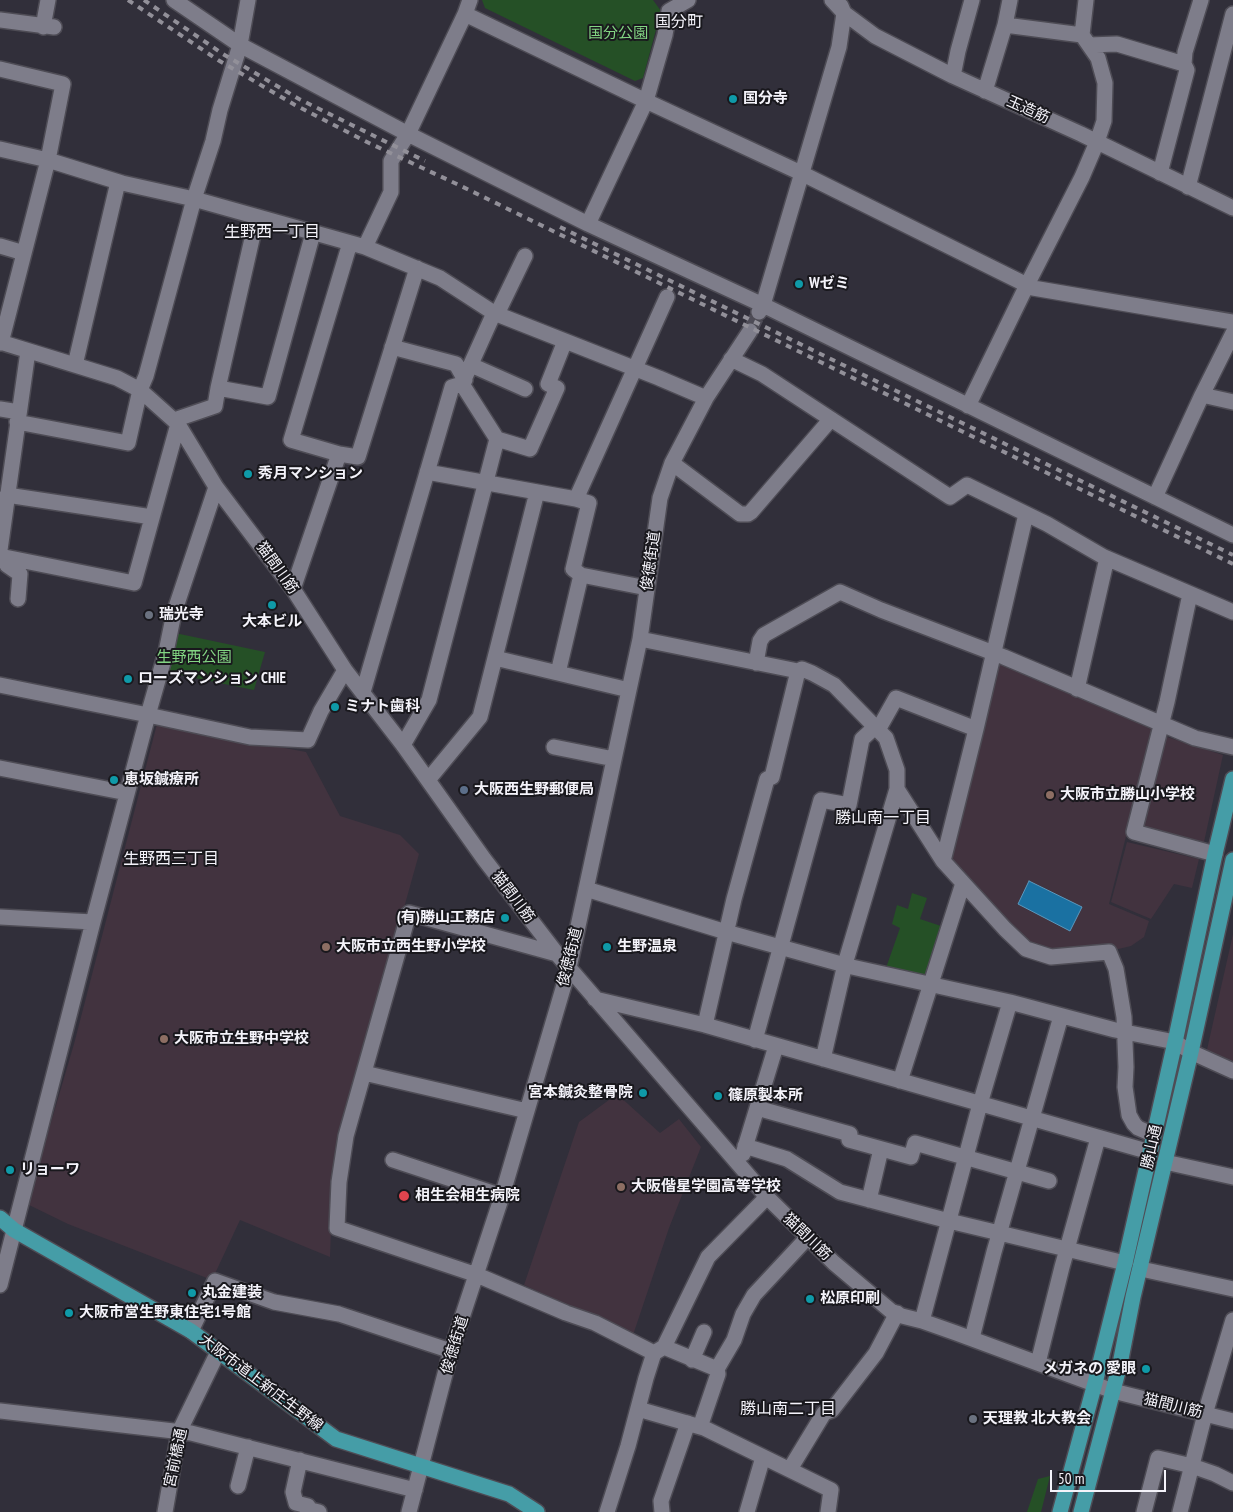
<!DOCTYPE html>
<meta charset="utf-8">
<style>
body{margin:0}
#map{position:relative;width:1233px;height:1512px;overflow:hidden;background:#312f3a;font-family:"PT Sans Narrow",sans-serif}
canvas{display:block}
.scale{position:absolute;left:1050px;top:1470px;width:116px;height:22px;box-sizing:border-box;border:2px solid #f4f3fa;border-top:0;padding-left:6px;font-size:15px;line-height:18px;white-space:nowrap;color:#f4f3fa;-webkit-text-stroke:4px #19181d;paint-order:stroke}
</style>
<div id="map">
<canvas width="1233" height="1512"></canvas>
<div class="scale">50 m</div>
</div>
<script>
const context = document.querySelector('canvas').getContext('2d');
context.lineJoin = 'round';
function fillPath(path, color) {
  context.fillStyle = color;
  context.fill(path, 'evenodd');
}
function toPath(rows) {
  const path = new Path2D();
  for (const r of rows) {
    path.moveTo(r[0], r[1]);
    for (let i = 2; i < r.length; i += 2) path.lineTo(r[i], r[i + 1]);
  }
  return path;
}
function stroke(path, color, width, dash) {
  context.strokeStyle = color;
  context.lineWidth = width;
  context.lineCap = dash ? 'butt' : 'round';
  context.setLineDash(dash || []);
  context.stroke(path);
}
function label(font, color, halo, rows, align = 'center') {
  context.font = font + ' "PT Sans Narrow","Noto Sans JP",sans-serif';
  context.lineWidth = 4;
  context.setLineDash([]);
  context.textBaseline = 'middle';
  context.strokeStyle = halo;
  context.fillStyle = color;
  for (const [text, x, y, turn = 0] of rows) {
    context.save();
    context.translate(x, y);
    context.rotate((+turn || 0) * Math.PI / 180);
    context.textAlign = isNaN(turn) ? turn : align;
    if (halo) context.strokeText(text, 0, 0);
    context.fillText(text, 0, 0);
    context.restore();
  }
}
fillPath(toPath([
 [1001,664,1153,729,1109,904,1149,921,1144,937,1131,946,1114,950,1055,954,1029,945,948,860,996,666],
 [157,724,306,752,340,816,400,835,419,854,359,1069,333,1177,330,1257,240,1220,212,1280,68,1224,27,1204,74,1044],
 [1164,736,1223,755,1204,842,1139,827],
 [1127,842,1199,859,1192,888,1174,884,1151,919,1111,902],
 [1233,934,1233,1066,1206,1054],
 [617,1094,660,1133,679,1119,701,1147,669,1228,633,1335,524,1285,579,1122]
]), '#42333f');
fillPath(toPath([
 [482,0,653,0,661,11,643,78,635,81,485,8],
 [175,633,265,652,254,690,165,672],
 [912,893,927,898,920,919,944,927,929,974,925,978,886,968,900,928,892,924,897,905,908,909],
 [1050,1476,1041,1512,1027,1512,1038,1479]
]), '#255026');
const water = toPath([
 [1029,881,1082,907,1070,931,1018,904,1029,881]
]);
fillPath(water, '#1a71a2');
stroke(water, '#5b98bc', 1);
stroke(toPath([
 [750,331,759,312]
]), '#4e4c57', 15, [15, 8]);
const minor = toPath([
 [174,0,240,45,408,134,588,224,763,305,1233,535],
 [832,0,844,13,875,36,953,76,1081,134,1233,208],
 [465,14,646,101,801,173,1033,288,1233,322],
 [0,20,54,27],
 [1005,25,1010,0],
 [43,27,48,0],
 [1089,45,1117,44,1184,64],
 [0,69,63,84,48,160,1,343],
 [953,76,958,51,972,0],
 [985,91,1005,25,1082,35],
 [0,149,48,160,122,183,194,199,365,247,440,278,494,313,659,378,706,398],
 [1160,173,1187,70,1184,64,1185,52,1201,0],
 [1188,187,1233,14],
 [588,224,646,101,665,35,669,11,688,0],
 [0,246,24,253],
 [365,247,391,192,391,161,408,134,465,14,470,0],
 [759,312,763,305,839,47,844,13,841,6],
 [497,314,525,256],
 [0,342,117,378,140,390,178,424,216,487,293,589,345,670,403,745,484,859,557,954,767,1197,834,1263,891,1311,902,1316,922,1321,956,1333,1113,1391,1233,1421],
 [392,347,456,364,465,380],
 [731,359,762,374,788,391,950,497,967,485,1047,524,1104,557,1233,612],
 [75,365,118,182],
 [471,365,525,389],
 [218,388,268,397,313,233],
 [1202,395,1233,402],
 [968,406,1027,285,1082,177,1097,142,1104,121,1105,83,1098,58,1082,35,1086,0],
 [0,409,19,412],
 [174,420,215,406,218,388,257,217],
 [17,422,128,443,140,390,146,376,194,199,213,141,220,110,240,45,248,0],
 [497,439,530,449,557,388,548,384,565,341],
 [339,454,358,457,417,268],
 [672,463,740,514,748,514,751,512,831,419],
 [427,472,576,499],
 [7,495,152,517],
 [1155,497,1202,395,1233,333],
 [0,550,28,351],
 [0,556,134,583,178,424],
 [4,557,7,565,20,574,18,599],
 [581,575,647,588],
 [293,589,339,454,291,440,350,243],
 [1190,594,1167,702,1134,832,1215,854],
 [640,639,798,671,802,669,812,673,834,685,886,738,897,770,897,789,845,964,823,1059],
 [495,658,629,690],
 [756,663,760,641,764,635,840,592,881,610,1004,657,1195,738,1233,747],
 [558,673,581,575,573,569,589,503,576,499,667,297],
 [0,685,148,715,250,737,308,740,321,711,345,670],
 [1077,689,1107,558],
 [363,692,452,387,462,384,494,313],
 [878,730,896,698,976,729],
 [403,745,429,700,497,439,462,384],
 [554,747,614,759],
 [0,768,127,793],
 [428,780,480,717,537,492],
 [897,789,943,861,1005,929,1026,949,1051,957,1109,952,1116,969,1124,1017,1126,1067,1125,1087,1129,1115,1134,1124,1138,1128,1154,1135],
 [943,861,976,729,1026,514],
 [586,889,726,932,852,967,1010,1002,1115,1030,1175,1042,1191,1052,1233,1071],
 [0,917,93,922],
 [557,954,409,913,346,1136,339,1182,337,1228,477,1275,566,1313,595,1323,654,1353],
 [595,999,705,1025,1150,1152],
 [705,1025,734,899,767,779,772,777,798,671],
 [755,1040,821,800,849,805,862,739,875,727],
 [364,1073,527,1111],
 [900,1081,963,883],
 [757,1108,850,1134,849,1140,911,1157,915,1143,1049,1181],
 [745,1146,787,1159,840,1192,949,1221,1125,1263],
 [743,1154,776,1046],
 [393,1160,502,1196],
 [1165,1162,1233,1177],
 [869,1200,881,1149],
 [1141,1269,1233,1289],
 [0,1285,93,922,148,715,166,652,174,613,216,487],
 [922,1321,980,1104,1010,1002],
 [191,1331,215,1281,274,1302,339,1314,451,1351],
 [972,1338,994,1252,1061,1016],
 [664,1347,717,1369],
 [692,1360,704,1332],
 [1038,1363,1062,1267,1098,1138],
 [638,1409,704,1428,831,1490,828,1512],
 [0,1411,191,1433,415,1490],
 [700,1427,718,1374,717,1369,734,1340,743,1314,754,1295,808,1237],
 [300,1460,293,1492,296,1503,308,1506,307,1509,319,1512],
 [790,1469,824,1413,832,1410,876,1353,897,1313],
 [238,1486,248,1447],
 [165,1512,179,1432,218,1352],
 [409,1512,451,1351,502,1196,569,968,640,639,660,498,672,463,706,398,750,331],
 [607,1512,628,1446,646,1378,654,1353,664,1347,708,1257,767,1197],
 [662,1512,661,1501,688,1423],
 [747,1512,763,1457],
 [1144,1512,1158,1458,1192,1466,1215,1474,1233,1483],
 [1180,1512,1205,1414,1233,1320]
]);
const major = toPath([
 [0,1218,14,1230,191,1331,336,1439,509,1494,537,1512],
 [1060,1512,1095,1383,1125,1263,1175,1042,1215,854,1233,779],
 [1081,1512,1120,1364,1133,1297,1191,1052,1233,860]
]);
stroke(minor, '#4e4c55', 18);
stroke(major, '#4e4c55', 18);
stroke(minor, '#7e7d8a', 15);
stroke(major, '#459da7', 15);
stroke(toPath([
 [128,0,218,60,295,105,369,143,461,186,1233,564],
 [144,0,223,54,299,99,425,161],
 [560,227,1233,555]
]), '#929099', 4, [6, 6]);
for (const [x, y, r, color] of [
 [733,99,5,"#0f9aa8"],
 [799,284,5,"#0f9aa8"],
 [248,474,5,"#0f9aa8"],
 [272,605,5,"#0f9aa8"],
 [149,615,5,"#6b7280"],
 [128,679,5,"#0f9aa8"],
 [335,707,5,"#0f9aa8"],
 [114,780,5,"#0f9aa8"],
 [464,790,5,"#5c6f8a"],
 [1050,795,5,"#8d6e63"],
 [505,918,5,"#0f9aa8"],
 [326,947,5,"#8d6e63"],
 [607,947,5,"#0f9aa8"],
 [164,1039,5,"#8d6e63"],
 [643,1093,5,"#0f9aa8"],
 [718,1096,5,"#0f9aa8"],
 [10,1170,5,"#0f9aa8"],
 [621,1187,5,"#8d6e63"],
 [404,1196,6,"#e0444e"],
 [192,1293,5,"#0f9aa8"],
 [810,1299,5,"#0f9aa8"],
 [69,1313,5,"#0f9aa8"],
 [1146,1369,5,"#0f9aa8"],
 [973,1419,5,"#6b7280"]
]) {
  const dot = new Path2D();
  dot.arc(x, y, r, 0, 2 * Math.PI);
  context.fillStyle = color;
  context.fill(dot);
  stroke(dot, '#19181d', 2);
}
label('15px', '#83d583', '#19181d', [
 ["国分公園",618,34],
 ["生野西公園",194,658]
]);
label('bold 15px', '#f4f3fa', '#19181d', [
 ["国分寺",743,99],
 ["Wゼミ",809,284],
 ["秀月マンション",258,474],
 ["瑞光寺",159,615],
 ["大本ビル",272,622,"center"],
 ["ローズマンション CHIE",138,679],
 ["ミナト歯科",345,707],
 ["恵坂鍼療所",124,780],
 ["大阪西生野郵便局",474,790],
 ["大阪市立勝山小学校",1060,795],
 ["(有)勝山工務店",495,918,"right"],
 ["大阪市立西生野小学校",336,947],
 ["生野温泉",617,947],
 ["大阪市立生野中学校",174,1039],
 ["宮本鍼灸整骨院",633,1093,"right"],
 ["篠原製本所",728,1096],
 ["リョーワ",20,1170],
 ["大阪偕星学園高等学校",631,1187],
 ["相生会相生病院",415,1196],
 ["丸金建装",202,1293],
 ["松原印刷",820,1299],
 ["大阪市営生野東住宅1号館",79,1313],
 ["メガネの 愛眼",1136,1369,"right"],
 ["天理教 北大教会",983,1419]
], 'left');
label('15px', '#f4f3fa', '#19181d', [
 ["玉造筋",1028,110,24],
 ["俊徳街道",651,561,-82],
 ["猫間川筋",277,568,54],
 ["猫間川筋",513,897,53],
 ["俊徳街道",570,957,-76],
 ["勝山通",1152,1147,-77],
 ["猫間川筋",807,1237,44],
 ["俊徳街道",455,1345,-73],
 ["大阪市道上新庄生野線",261,1383,37],
 ["猫間川筋",1173,1406,14],
 ["宮前橋通",176,1458,-78]
]);
label('16px', '#f4f3fa', '#19181d', [
 ["国分町",679,22],
 ["生野西一丁目",272,232],
 ["勝山南一丁目",883,818],
 ["生野西三丁目",171,859],
 ["勝山南二丁目",788,1409]
]);
</script>
